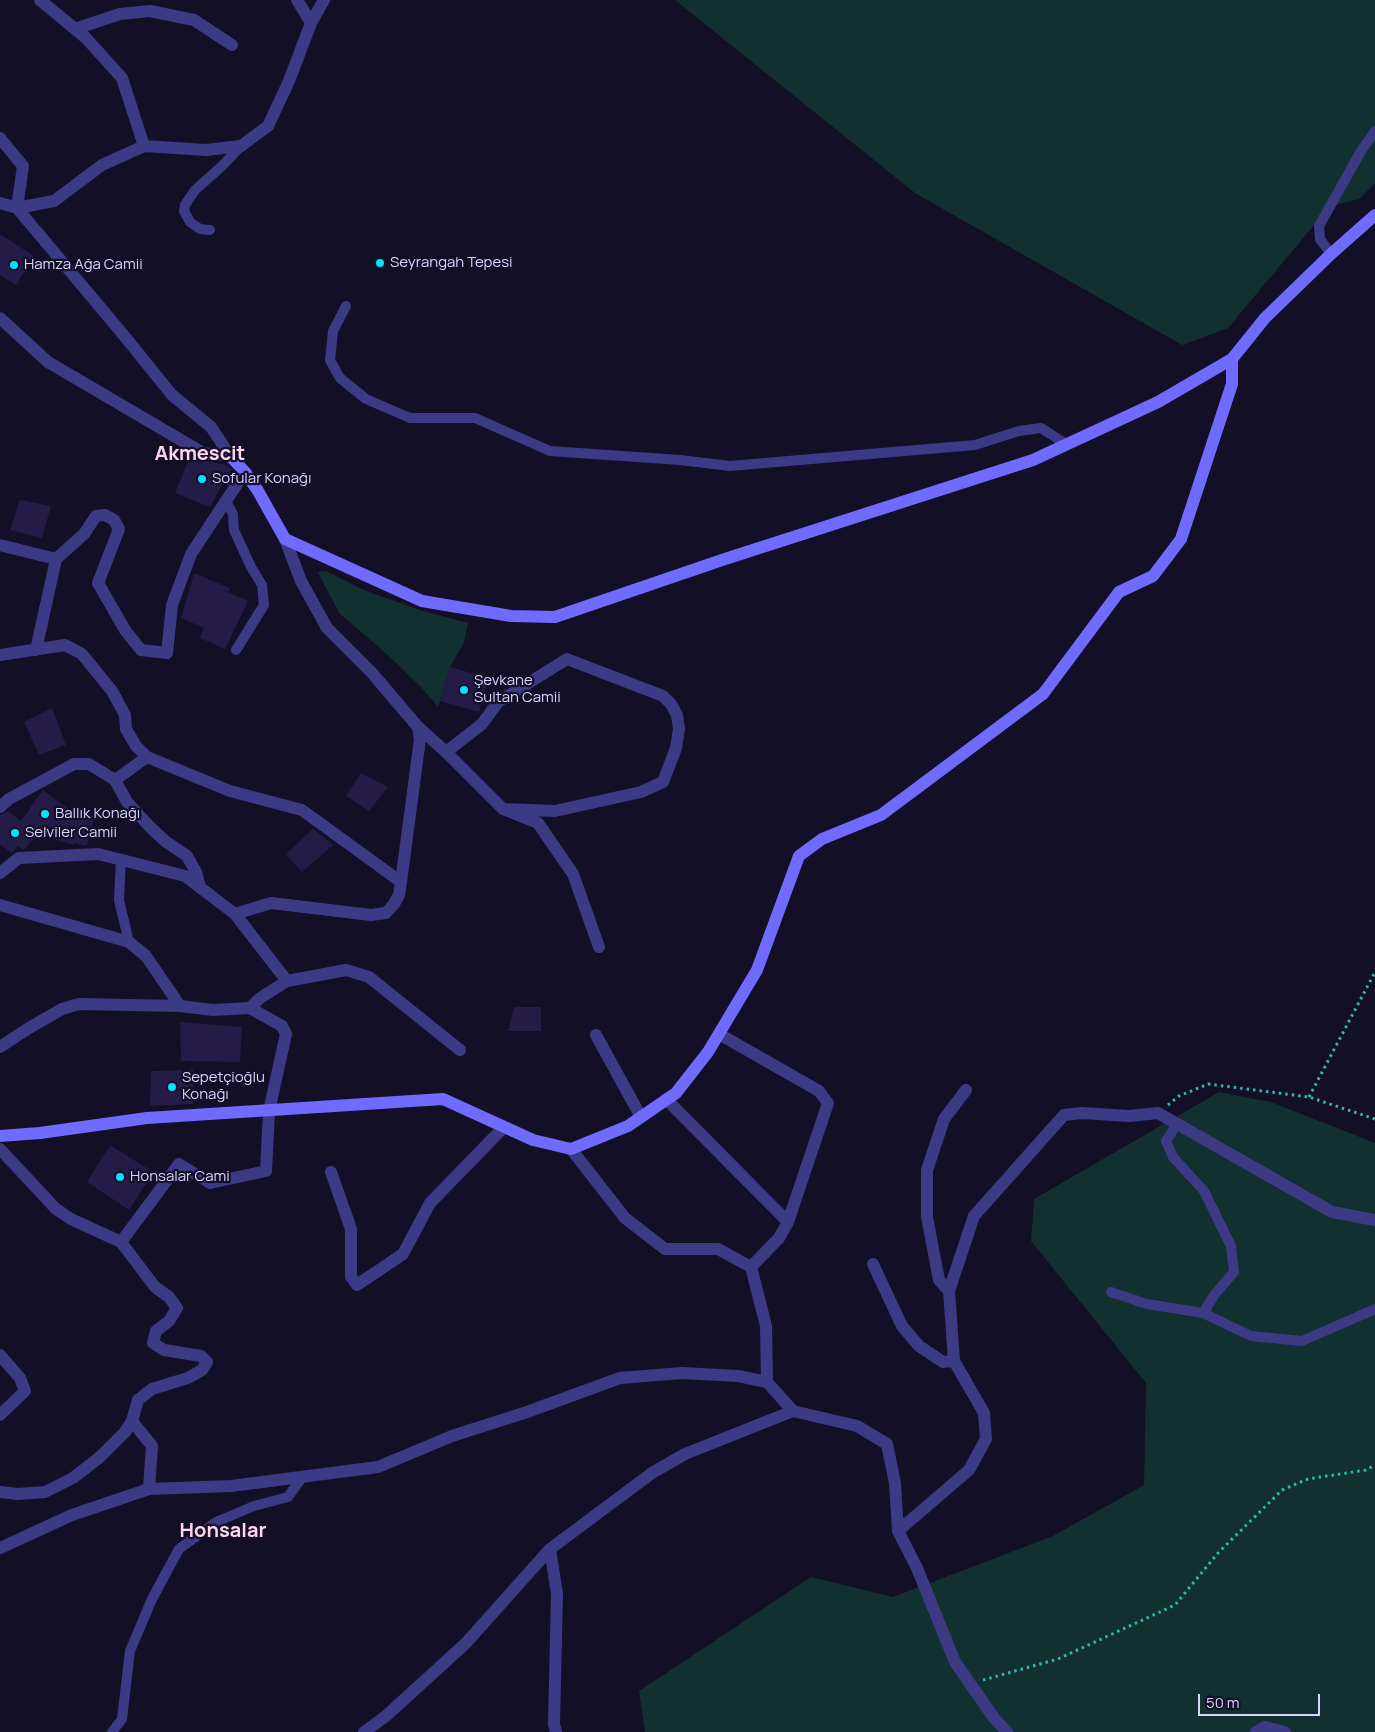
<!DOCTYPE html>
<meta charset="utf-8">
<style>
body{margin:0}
#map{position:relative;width:1375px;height:1732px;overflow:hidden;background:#130f26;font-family:Manrope,sans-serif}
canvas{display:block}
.scale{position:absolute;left:1198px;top:1694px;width:122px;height:22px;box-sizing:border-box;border:2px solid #d9d4ff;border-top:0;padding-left:6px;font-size:15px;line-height:18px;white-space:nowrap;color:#d9d4ff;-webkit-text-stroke:4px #130f26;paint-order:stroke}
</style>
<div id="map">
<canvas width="1375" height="1732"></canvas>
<div class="scale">50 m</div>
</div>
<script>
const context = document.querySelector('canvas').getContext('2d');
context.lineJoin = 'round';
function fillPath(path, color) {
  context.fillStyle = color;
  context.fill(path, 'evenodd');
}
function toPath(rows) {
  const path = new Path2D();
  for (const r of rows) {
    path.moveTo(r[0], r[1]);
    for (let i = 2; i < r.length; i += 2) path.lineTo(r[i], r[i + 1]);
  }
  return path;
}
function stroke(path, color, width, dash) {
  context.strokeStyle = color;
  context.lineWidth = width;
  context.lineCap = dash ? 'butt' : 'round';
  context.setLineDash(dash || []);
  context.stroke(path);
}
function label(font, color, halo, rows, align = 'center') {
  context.font = font + ' Manrope,sans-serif';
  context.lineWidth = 4.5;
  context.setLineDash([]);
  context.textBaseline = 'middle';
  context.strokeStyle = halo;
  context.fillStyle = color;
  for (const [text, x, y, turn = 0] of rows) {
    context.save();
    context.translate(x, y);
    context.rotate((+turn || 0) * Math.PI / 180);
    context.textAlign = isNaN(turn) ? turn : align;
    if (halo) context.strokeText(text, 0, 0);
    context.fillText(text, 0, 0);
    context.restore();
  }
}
fillPath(toPath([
 [675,0,1375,0,1375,183,1359,199,1330,206,1228,328,1182,345,915,193],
 [326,571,366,591,423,611,468,623,464,643,450,667,438,707,421,687,390,657,339,613,318,572],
 [1219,1092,1271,1102,1375,1143,1375,1732,645,1732,639,1691,811,1577,893,1597,1053,1536,1144,1485,1146,1383,1031,1241,1034,1199]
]), '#12302f');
fillPath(toPath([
 [0,234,34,256,16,285,0,275],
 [191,455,202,461,224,464,231,469,210,507,175,493],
 [20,500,51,506,42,538,10,530],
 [194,573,230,588,228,592,248,601,225,649,200,638,204,628,181,618],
 [450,667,489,678,479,712,440,701],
 [52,708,66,745,39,755,24,722],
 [361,773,388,787,369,811,346,796],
 [43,790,73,812,94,818,87,846,75,843,74,845,54,839,41,829,24,850,18,846,12,853,0,844,0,815,8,811,21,821],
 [313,829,333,845,302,872,286,854],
 [514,1007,541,1007,541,1031,508,1031],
 [180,1022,242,1027,240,1062,181,1061],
 [193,1070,193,1104,150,1106,151,1071],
 [110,1145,153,1172,129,1210,87,1182]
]), '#241b47');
stroke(toPath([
 [1309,1097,1375,972],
 [1168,1105,1179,1096,1208,1084,1309,1097,1375,1119],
 [983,1680,1058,1659,1175,1605,1218,1553,1282,1490,1308,1479,1366,1470,1375,1465]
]), '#2fb8b0', 3, [2.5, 4]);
stroke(toPath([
 [210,230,200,229,190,222,184,211,185,205,195,190,222,166,241,146],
 [1331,254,1320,239,1319,226,1361,151,1375,131],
 [346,306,333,331,330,360,340,378,366,399,410,418,475,418,550,451,680,460,730,466,975,445,1019,431,1041,428,1066,444],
 [226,501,233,514,234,530,251,567,262,585,264,605,236,650],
 [121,859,119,900,129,942],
 [1177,1124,1166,1141,1173,1157,1204,1191,1231,1246,1234,1272,1215,1294,1203,1313],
 [1111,1292,1147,1304,1203,1313,1251,1336,1302,1341,1375,1309],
 [112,1732,122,1719,130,1651,152,1599,179,1549,216,1522,254,1506,288,1497,303,1476]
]), '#3d3a85', 10);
stroke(toPath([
 [40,0,86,38,122,78,144,146],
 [297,0,311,23],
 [75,29,120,14,150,11,194,20,232,45],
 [0,138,23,166,17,208,126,338,172,395,211,427,230,456],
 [0,203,17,208,54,201,102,165,144,146,206,150,241,146,268,126,289,81,311,23,324,0],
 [0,318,48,362,203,453,230,456],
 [0,545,56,559,84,534,96,516,105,515,114,520,119,529,98,583,125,630,141,650,167,653,172,605,191,554,245,472],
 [36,650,56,559],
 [0,655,65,645,82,654,112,691,125,715,126,729,136,746,147,757],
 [418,727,446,752,503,809,538,823,573,874,599,947],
 [446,752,482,724,498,702,567,659,663,696,671,704,677,715,679,729,676,748,663,782,641,792,555,811,503,809],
 [115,780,147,757,230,791,302,810,401,882],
 [0,807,9,799,74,764,89,764,115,780,127,802,150,827,165,841,187,856,196,872,200,887],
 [0,873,19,858,98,854,185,876,235,914,271,903,371,915,386,913,394,904,399,895,401,882,420,739,418,727,372,673,327,628,301,581,285,539],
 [0,905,129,942,146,956,180,1006,213,1010,250,1008,282,1026,286,1034,269,1111,266,1171,210,1183,179,1164,121,1242],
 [235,914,287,981],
 [250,1008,260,998,287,981,346,970,369,977,460,1050],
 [719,1034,819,1091,828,1103,788,1222,779,1238,751,1267],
 [596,1035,641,1117],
 [0,1047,29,1028,62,1009,79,1004,180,1006],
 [666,1099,788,1222],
 [0,1149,56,1209,71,1219,121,1242,155,1287,169,1297,177,1308,169,1321,156,1331,153,1343,164,1350,201,1356,207,1362,202,1370,188,1378,152,1389,138,1400,132,1421,152,1446,149,1489],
 [571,1149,625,1218,665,1249,718,1249,751,1267,766,1326,767,1382],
 [331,1172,351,1229,351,1277,357,1285,403,1254,430,1203,503,1128],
 [873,1264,902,1326,919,1346,943,1362,954,1361],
 [949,1291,939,1280,927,1217,927,1170,944,1119,966,1090],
 [0,1355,20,1378,25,1391,0,1415],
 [0,1492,18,1494,45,1492,73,1478,100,1457,125,1432,132,1421],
 [898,1531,969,1470,986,1439,984,1413,954,1361,949,1291,974,1216,1064,1115,1082,1113,1129,1116,1158,1113,1332,1212,1375,1220],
 [0,1548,72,1515,149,1489,231,1486,378,1467,452,1436,527,1412,620,1378,682,1373,738,1376,767,1382,793,1411,857,1426,887,1444,895,1483,898,1531,917,1568,955,1662,994,1718,1007,1732],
 [550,1549,557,1594,554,1724,556,1732],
 [364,1732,386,1716,466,1643,550,1549,652,1473,685,1454,793,1411],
 [1256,1732,1265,1727,1285,1732]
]), '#3d3a85', 12);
stroke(toPath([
 [230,456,245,472,258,491,285,539,422,601,511,616,555,617,725,559,1033,460,1158,402,1232,359,1265,318,1331,254,1375,215],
 [0,1136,40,1133,147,1118,443,1099,533,1140,571,1149,628,1126,676,1093,708,1052,757,970,799,856,822,839,881,815,1043,694,1119,592,1153,576,1181,539,1232,384,1232,359]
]), '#6f6bff', 12);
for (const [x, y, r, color] of [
 [380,263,5,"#00e5ff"],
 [14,265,5,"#00e5ff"],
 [202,479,5,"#00e5ff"],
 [464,690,5,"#00e5ff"],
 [45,814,5,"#00e5ff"],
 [15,833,5,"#00e5ff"],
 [172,1087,5,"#00e5ff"],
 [120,1177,5,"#00e5ff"]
]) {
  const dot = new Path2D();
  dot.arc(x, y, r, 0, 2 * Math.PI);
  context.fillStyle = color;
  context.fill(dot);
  stroke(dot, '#130f26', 2);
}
label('15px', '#d9d4ff', '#130f26', [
 ["Seyrangah Tepesi",390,263],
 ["Hamza Ağa Camii",24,265],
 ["Sofular Konağı",212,479],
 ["Şevkane",474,681],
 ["Sultan Camii",474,698],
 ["Ballık Konağı",55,814],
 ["Selviler Camii",25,833],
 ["Sepetçioğlu",182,1078],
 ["Konağı",182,1095],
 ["Honsalar Cami",130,1177]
], 'left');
label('bold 20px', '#ffd6f0', '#130f26', [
 ["Akmescit",200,454],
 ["Honsalar",223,1531]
]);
</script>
